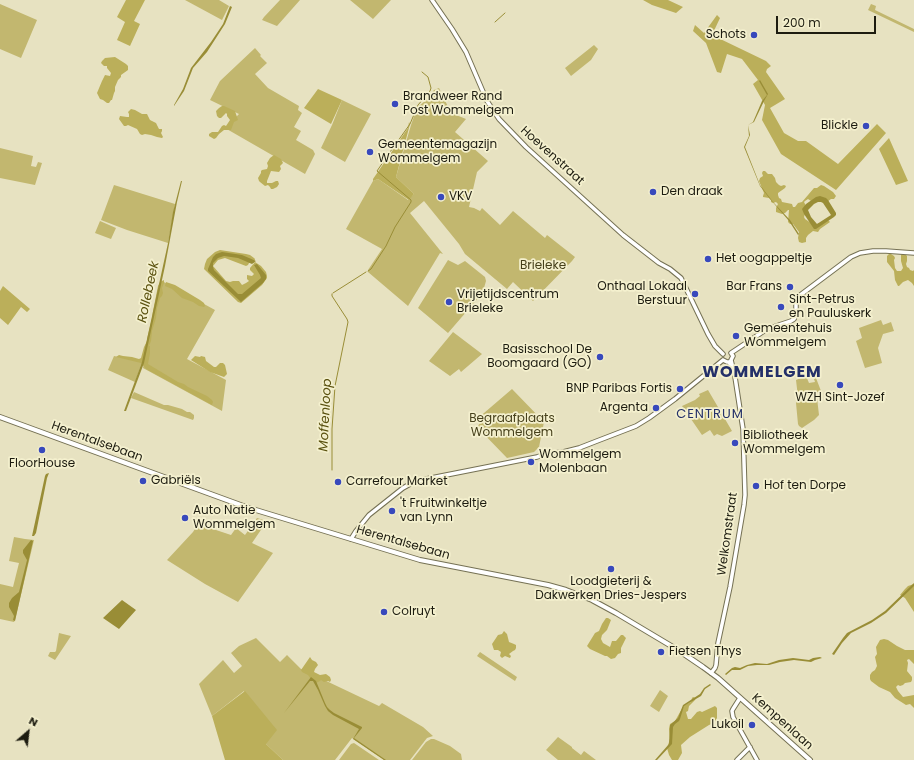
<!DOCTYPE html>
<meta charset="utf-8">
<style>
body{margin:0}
#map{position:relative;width:914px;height:760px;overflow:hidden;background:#e7e2c1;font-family:Poppins,sans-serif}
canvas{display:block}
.north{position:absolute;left:8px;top:712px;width:40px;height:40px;-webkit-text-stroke:3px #f4f0ce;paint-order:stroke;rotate:28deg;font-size:11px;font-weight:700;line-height:16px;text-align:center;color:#1d1c10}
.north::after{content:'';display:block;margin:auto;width:14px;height:18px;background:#1d1c10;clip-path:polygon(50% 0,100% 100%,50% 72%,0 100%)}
.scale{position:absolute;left:776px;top:16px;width:100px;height:18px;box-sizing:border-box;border:2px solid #1d1c10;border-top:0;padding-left:5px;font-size:12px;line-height:14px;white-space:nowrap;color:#1d1c10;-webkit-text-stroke:3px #f4f0ce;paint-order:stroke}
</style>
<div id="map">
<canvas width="914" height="760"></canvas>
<div class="north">N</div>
<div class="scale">200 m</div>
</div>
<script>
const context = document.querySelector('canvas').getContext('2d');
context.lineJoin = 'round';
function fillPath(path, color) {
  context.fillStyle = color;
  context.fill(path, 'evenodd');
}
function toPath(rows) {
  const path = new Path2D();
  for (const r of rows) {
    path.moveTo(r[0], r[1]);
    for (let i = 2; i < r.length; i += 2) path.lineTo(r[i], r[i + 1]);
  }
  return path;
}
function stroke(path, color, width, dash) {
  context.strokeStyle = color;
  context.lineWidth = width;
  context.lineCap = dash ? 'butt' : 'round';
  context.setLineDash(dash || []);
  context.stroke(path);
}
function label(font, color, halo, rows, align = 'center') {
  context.font = font + ' Poppins,sans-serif';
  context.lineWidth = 3.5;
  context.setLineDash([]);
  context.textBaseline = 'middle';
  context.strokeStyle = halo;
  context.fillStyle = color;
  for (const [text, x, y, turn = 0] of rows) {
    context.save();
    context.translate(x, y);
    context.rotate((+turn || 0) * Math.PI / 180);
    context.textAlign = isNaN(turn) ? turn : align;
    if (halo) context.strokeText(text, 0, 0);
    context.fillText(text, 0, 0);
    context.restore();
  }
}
fillPath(toPath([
 [185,0,219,0,229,6,222,20],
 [280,0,300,0,277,26,262,20,264,17],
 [350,0,391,0,373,19],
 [0,4,37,20,21,58,0,49],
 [871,4,876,6,875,10,914,29,914,32,868,10],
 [594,45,598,49,591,60,571,76,565,68],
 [255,48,261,55,260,56,267,63,255,74,268,88,299,106,298,110,302,113,294,127,301,131,296,140,313,150,315,154,305,174,225,128,239,114,210,100,220,81],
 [439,88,451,113,466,119,455,132,488,161,477,172,469,207,474,208,480,211,482,208,500,225,513,211,545,238,547,235,575,257,572,261,533,301,513,282,507,289,465,254,459,244,424,201,410,213,443,254,440,253,408,306,368,272,368,270,382,249,346,229,373,181,378,179,408,200,414,194,396,177,411,125,417,108,426,100,434,90],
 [342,100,371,114,345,162,321,148,332,125],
 [0,148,33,156,31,166,36,167,38,162,42,163,35,185,0,178],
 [114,185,175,204,168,243,127,230,101,220],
 [100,221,116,228,111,239,95,233],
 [448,260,458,265,465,261,485,277,486,281,484,288,480,296,448,333,418,308],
 [162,281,215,310,187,359,226,380,222,411,143,368],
 [881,320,883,325,891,322,894,331,883,334,878,348,882,363,865,368,856,341,862,338,859,328],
 [453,332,482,354,461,372,459,369,450,376,429,361],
 [114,356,142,362,135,382,108,370],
 [806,376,809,383,815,382,814,379,816,378,821,391,812,394,798,397,796,380],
 [512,389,544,422,539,447,534,452,507,458,477,427,480,423,477,419],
 [708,390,732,431,722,436,717,434,714,436,710,430,702,435,682,406,695,400,700,396,699,394],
 [134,392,164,405,168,405,182,409,187,412,190,412,194,415,194,418,193,420,131,398],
 [810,398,813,399,817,398,819,415,814,420,802,428,799,426,798,424,796,403,797,400],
 [257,518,267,521,252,543,273,553,238,602,205,584,167,560,193,532,198,524,231,535,236,528,245,535],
 [14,537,25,539,34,540,15,620,14,622,0,619,0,582,0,584,13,587,19,563,9,561],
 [59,633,71,636,55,660,48,656,50,652,55,652,56,651],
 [256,638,280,662,287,655,301,669,379,706,382,703,423,727,433,736,427,738,410,760,384,760,352,738,335,760,283,760,266,744,244,691,212,716,199,684,223,660,234,673,242,666,231,653,239,646],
 [480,652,517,677,515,681,477,656],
 [660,690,668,696,659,712,650,706],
 [558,737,572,747,572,748,581,755,584,751,596,760,558,760,546,750],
 [431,739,434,739,450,746,461,754,462,760,412,760,426,742],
 [354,743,379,760,339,760,351,744]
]), '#c2b76f');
fillPath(toPath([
 [126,0,145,0,134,21,140,24,130,46,117,40,125,22,117,17],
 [643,0,668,0,683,7,676,13,652,5],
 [717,15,720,18,712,35,766,61,771,66,767,69,766,72,785,99,770,108,784,133,798,141,806,141,838,164,877,124,886,133,836,190,781,154,762,120,765,105,753,84,758,80,742,59,727,54,721,73,717,72,706,43,693,31,695,25,704,33],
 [115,57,126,64,128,66,128,70,121,75,121,77,118,80,115,87,115,91,114,93,112,100,111,100,109,103,107,103,103,100,100,99,97,93,102,81,105,75,110,76,111,73,107,68,107,66,104,66,101,63,102,61,105,58],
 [318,89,342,100,331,124,304,108],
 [222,106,224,106,235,111,238,120,234,122,231,130,224,130,219,134,216,138,214,139,209,136,209,134,212,132,218,132,222,126,224,125,226,126,230,120,227,116,227,114,226,113,221,118,219,118,217,116,216,111,219,108],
 [131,109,135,110,142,114,147,114,150,120,156,123,159,129,162,129,162,131,161,133,163,137,162,138,157,137,151,135,145,134,142,135,140,134,137,129,128,125,126,126,124,126,119,119,120,116,127,117,129,117,129,114,128,112],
 [409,122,410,124,396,177,414,194,409,200,378,179,373,181,373,179,408,128],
 [889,138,908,181,896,185,879,149],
 [274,155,281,159,283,163,280,166,281,169,279,172,271,171,267,181,267,183,272,183,276,181,278,181,279,184,277,187,273,189,271,189,270,187,268,185,265,186,260,182,259,181,258,178,261,173,261,171,262,170,267,169,268,166,267,163,270,158],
 [763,171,765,171,768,174,772,174,775,178,776,182,779,185,781,186,784,185,786,186,785,188,778,193,778,195,779,198,781,199,782,202,792,204,793,207,795,207,798,203,802,202,814,188,817,188,821,185,824,186,833,192,836,196,834,199,831,199,827,202,823,200,811,201,808,199,805,201,804,202,807,208,804,217,805,219,814,225,828,220,830,222,820,229,818,232,813,231,808,235,806,238,806,242,802,243,799,242,798,238,799,232,793,224,790,224,788,222,789,210,788,210,785,213,782,214,776,212,776,208,778,204,776,202,773,203,771,202,771,200,769,198,763,197,763,196,764,193,759,181,760,178,763,176,762,173],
 [220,250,246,254,250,255,254,258,255,259,254,263,249,263,248,265,246,266,225,258,218,260,213,266,226,281,230,282,233,281,239,281,242,285,246,283,249,281,247,279,247,275,252,276,254,274,250,270,250,268,255,262,261,266,266,272,267,276,267,278,262,285,241,303,238,302,204,269,205,264,207,259,215,252],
 [903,253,905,254,907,256,907,261,906,264,907,267,909,268,910,270,913,271,914,270,914,286,912,283,908,280,903,282,899,286,898,286,895,280,894,271,887,262,887,256,889,254,891,254,894,256,895,258,894,260,895,268,897,271,901,271,903,268,901,261,901,255],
 [164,280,164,283,162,288,163,293,162,296,160,298,157,308,156,318,152,331,151,341,149,346,150,346,150,353,148,364,178,382,184,384,188,387,207,396,212,400,213,402,212,405,146,369,141,363,116,357,119,355,123,356,132,357,139,359,141,358,144,347,147,341,147,339,152,318,153,311,158,286,160,282],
 [166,282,175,285,200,300,204,303,205,306,204,307,199,306,193,302,182,298,172,289,165,286],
 [3,286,30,309,27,312,21,307,8,325,0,318,0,291],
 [195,356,200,357,201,356,205,357,206,361,214,367,216,367,220,363,223,363,225,365,227,374,224,377,210,372,191,360],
 [914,584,914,612,905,598,900,595,905,589,908,586],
 [606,618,608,618,611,620,607,630,602,635,601,639,603,643,610,647,612,641,616,641,621,635,623,635,626,638,621,648,621,653,618,654,615,658,611,659,607,656,605,656,590,649,587,646,595,633,599,631,602,624],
 [504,631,507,634,509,642,514,644,516,645,516,648,515,650,513,651,509,654,511,656,510,658,505,656,502,658,500,656,501,652,498,650,494,650,492,644,498,635,502,634],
 [884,639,888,640,897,646,905,650,914,650,914,664,909,659,907,660,908,663,907,671,912,677,912,680,911,682,905,683,903,685,900,686,898,685,896,687,898,691,903,697,914,695,914,708,910,704,906,705,895,698,890,692,879,687,871,681,870,679,870,675,872,672,875,670,877,666,875,657,877,654,876,647,880,640],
 [310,657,312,660,316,662,318,665,315,669,314,672,320,675,326,674,330,677,331,680,330,682,328,681,324,682,321,680,320,681,316,683,311,679,308,675,302,672,301,670],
 [245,691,277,730,266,744,283,760,225,760,212,716],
 [693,697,696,698,695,700,689,706,688,711,686,712,688,719,691,719,697,712,700,711,702,712,715,706,717,708,717,718,714,723,709,725,690,737,681,745,682,753,678,760,672,760,669,755,667,748,670,739,669,729,670,724,675,721,684,705,687,704,691,702,692,698]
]), '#bbaf5a');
fillPath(toPath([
 [230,6,232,7,225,24,207,52,193,68,184,91,174,106,174,105,183,89,191,68,211,42,223,24],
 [760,80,768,94,764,101,754,122,748,125,750,135,745,147,760,185,773,202,790,220,799,234,798,235,789,221,770,199,760,186,744,147,749,136,748,125,753,122,762,101,767,95,759,81],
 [181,181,182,181,177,202,165,266,144,363,126,411,124,411,142,362,168,243,173,212],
 [820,196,826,198,828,200,836,213,836,215,834,217,816,229,814,229,804,214,802,209,806,204,816,197],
 [818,202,821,202,823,203,831,215,817,224,811,217,808,210,814,204],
 [222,252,242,255,256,261,252,264,238,258,224,256,218,258,213,263,213,267,214,270,238,294,242,294,261,278,260,275,254,265,257,264,266,275,266,279,263,283,241,302,208,271,208,269,213,257,216,254],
 [49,473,47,478,36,533,34,536,32,536,45,476,46,474],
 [31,540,33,541,15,621,13,620,14,616,13,614,9,607,9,603,12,598,19,592,27,560,23,553,23,550],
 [914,583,914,586,886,613,871,623,851,633,842,643,834,655,832,654,843,638,847,633,872,620,885,611],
 [122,600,136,610,119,629,103,618],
 [820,657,822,658,815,660,811,662,794,660,780,662,769,665,757,665,748,666,740,670,732,670,726,675,725,674,732,668,735,667,740,668,747,665,755,663,767,664,779,660,793,658,809,660,813,658],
 [311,677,316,681,325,703,327,707,330,710,334,713,362,727,362,728,354,738,386,760,384,760,353,739,359,729,333,715,328,711,325,706,318,690,313,681,310,681,284,713],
 [710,684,711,685,705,689,701,696,684,706,680,719,679,721,675,724,673,727,672,744,657,760,655,760,669,744,670,725,678,718,683,705,700,694,704,688]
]), '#998d36');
stroke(toPath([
 [495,22,505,13],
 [368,271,371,269,386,246,395,227,411,202,411,200,377,171,390,152,410,124,418,105,430,91,431,88,428,77,422,72],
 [333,293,366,272],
 [332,294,332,296,347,319,348,322,335,386,332,429,332,470]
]), '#998d36', 1);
const tertiary = toPath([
 [432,0,452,29,466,52,487,101,499,119,526,147,623,235,659,263,670,269,681,278,708,334,715,346,723,354],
 [731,353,767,329,791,321,794,319,796,315,796,303,799,296,851,257,860,253,873,251,886,251,914,253],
 [723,360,727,362,729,362,732,368],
 [351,539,356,531,369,515,403,488,412,483,426,479,537,457,545,454,563,452,579,448,597,441,636,426,649,418,675,399,723,360],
 [711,673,715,668,716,665,718,643,730,587,744,505,745,495,743,429,735,377,731,360,733,356,731,353],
 [740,698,733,709,732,711,733,717,757,760],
 [737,760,750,747]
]);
const secondary = toPath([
 [0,417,246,507,420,560,548,585,566,590,592,600,616,613,678,650,703,667,718,678,810,760]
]);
stroke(tertiary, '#757154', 5.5);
stroke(secondary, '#757154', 6);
stroke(tertiary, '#fff', 3.5);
stroke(secondary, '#fff', 4);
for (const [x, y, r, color] of [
 [754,35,4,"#3849bc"],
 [395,104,4,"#3849bc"],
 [866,126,4,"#3849bc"],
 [370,152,4,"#3849bc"],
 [653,192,4,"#3849bc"],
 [441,197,4,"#3849bc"],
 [708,259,4,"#3849bc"],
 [790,287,4,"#3849bc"],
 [695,294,4,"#3849bc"],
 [449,302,4,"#3849bc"],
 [781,307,4,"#3849bc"],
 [736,336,4,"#3849bc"],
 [600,357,4,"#3849bc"],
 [840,385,4,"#3849bc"],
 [680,389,4,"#3849bc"],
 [656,408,4,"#3849bc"],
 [735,443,4,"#3849bc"],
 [42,450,4,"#3849bc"],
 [531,462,4,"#3849bc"],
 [143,481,4,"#3849bc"],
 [338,482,4,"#3849bc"],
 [756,486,4,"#3849bc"],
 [392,511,4,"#3849bc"],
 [185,518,4,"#3849bc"],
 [611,569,4,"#3849bc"],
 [384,612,4,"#3849bc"],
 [661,652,4,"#3849bc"],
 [752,725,4,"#3849bc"]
]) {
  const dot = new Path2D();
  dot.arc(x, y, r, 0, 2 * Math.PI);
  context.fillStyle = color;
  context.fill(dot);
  stroke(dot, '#f4f0ce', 1.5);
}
label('12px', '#1d1c10', '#f4f0ce', [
 ["Schots",746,35,"right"],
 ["Brandweer Rand",403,97],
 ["Post Wommelgem",403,111],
 ["Blickle",858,126,"right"],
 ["Gemeentemagazijn",378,145],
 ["Wommelgem",378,159],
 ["Den draak",661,192],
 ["VKV",449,197],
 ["Het oogappeltje",716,259],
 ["Onthaal Lokaal",687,287,"right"],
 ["Berstuur",687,301,"right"],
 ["Bar Frans",782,287,"right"],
 ["Vrijetijdscentrum",457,295],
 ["Brieleke",457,309],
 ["Sint-Petrus",789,300],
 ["en Pauluskerk",789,314],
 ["Gemeentehuis",744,329],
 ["Wommelgem",744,343],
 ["Basisschool De",592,350,"right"],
 ["Boomgaard (GO)",592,364,"right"],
 ["BNP Paribas Fortis",672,389,"right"],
 ["WZH Sint-Jozef",840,398,"center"],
 ["Argenta",648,408,"right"],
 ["Bibliotheek",743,436],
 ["Wommelgem",743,450],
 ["Wommelgem",539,455],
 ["Molenbaan",539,469],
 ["FloorHouse",42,464,"center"],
 ["Gabriëls",151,481],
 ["Carrefour Market",346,482],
 ["Hof ten Dorpe",764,486],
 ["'t Fruitwinkeltje",400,504],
 ["van Lynn",400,518],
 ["Auto Natie",193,511],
 ["Wommelgem",193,525],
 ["Loodgieterij &",611,582,"center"],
 ["Dakwerken Dries-Jespers",611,596,"center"],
 ["Colruyt",392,612],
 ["Fietsen Thys",669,652],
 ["Lukoil",744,725,"right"]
], 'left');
label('12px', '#1d1c10', '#f4f0ce', [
 ["Hoevenstraat",552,156,42],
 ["Herentalsebaan",97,442,20],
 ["Welkomstraat",728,534,-82],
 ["Herentalsebaan",403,543,16],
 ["Kempenlaan",782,722,42]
]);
label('12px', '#46401b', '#f4f0ce', [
 ["Brieleke",543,266],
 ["Begraafplaats",512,419],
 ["Wommelgem",512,433]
]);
label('italic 13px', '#5a510f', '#f4f0ce', [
 ["Rollebeek",149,292,-78],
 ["Moffenloop",326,415,-87]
]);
context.letterSpacing = '1px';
label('13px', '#243069', '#f4f0ce', [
 ["CENTRUM",710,415]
]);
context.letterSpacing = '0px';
context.letterSpacing = '1px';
label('bold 16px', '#243069', '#f4f0ce', [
 ["WOMMELGEM",762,373]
]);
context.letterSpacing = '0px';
</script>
